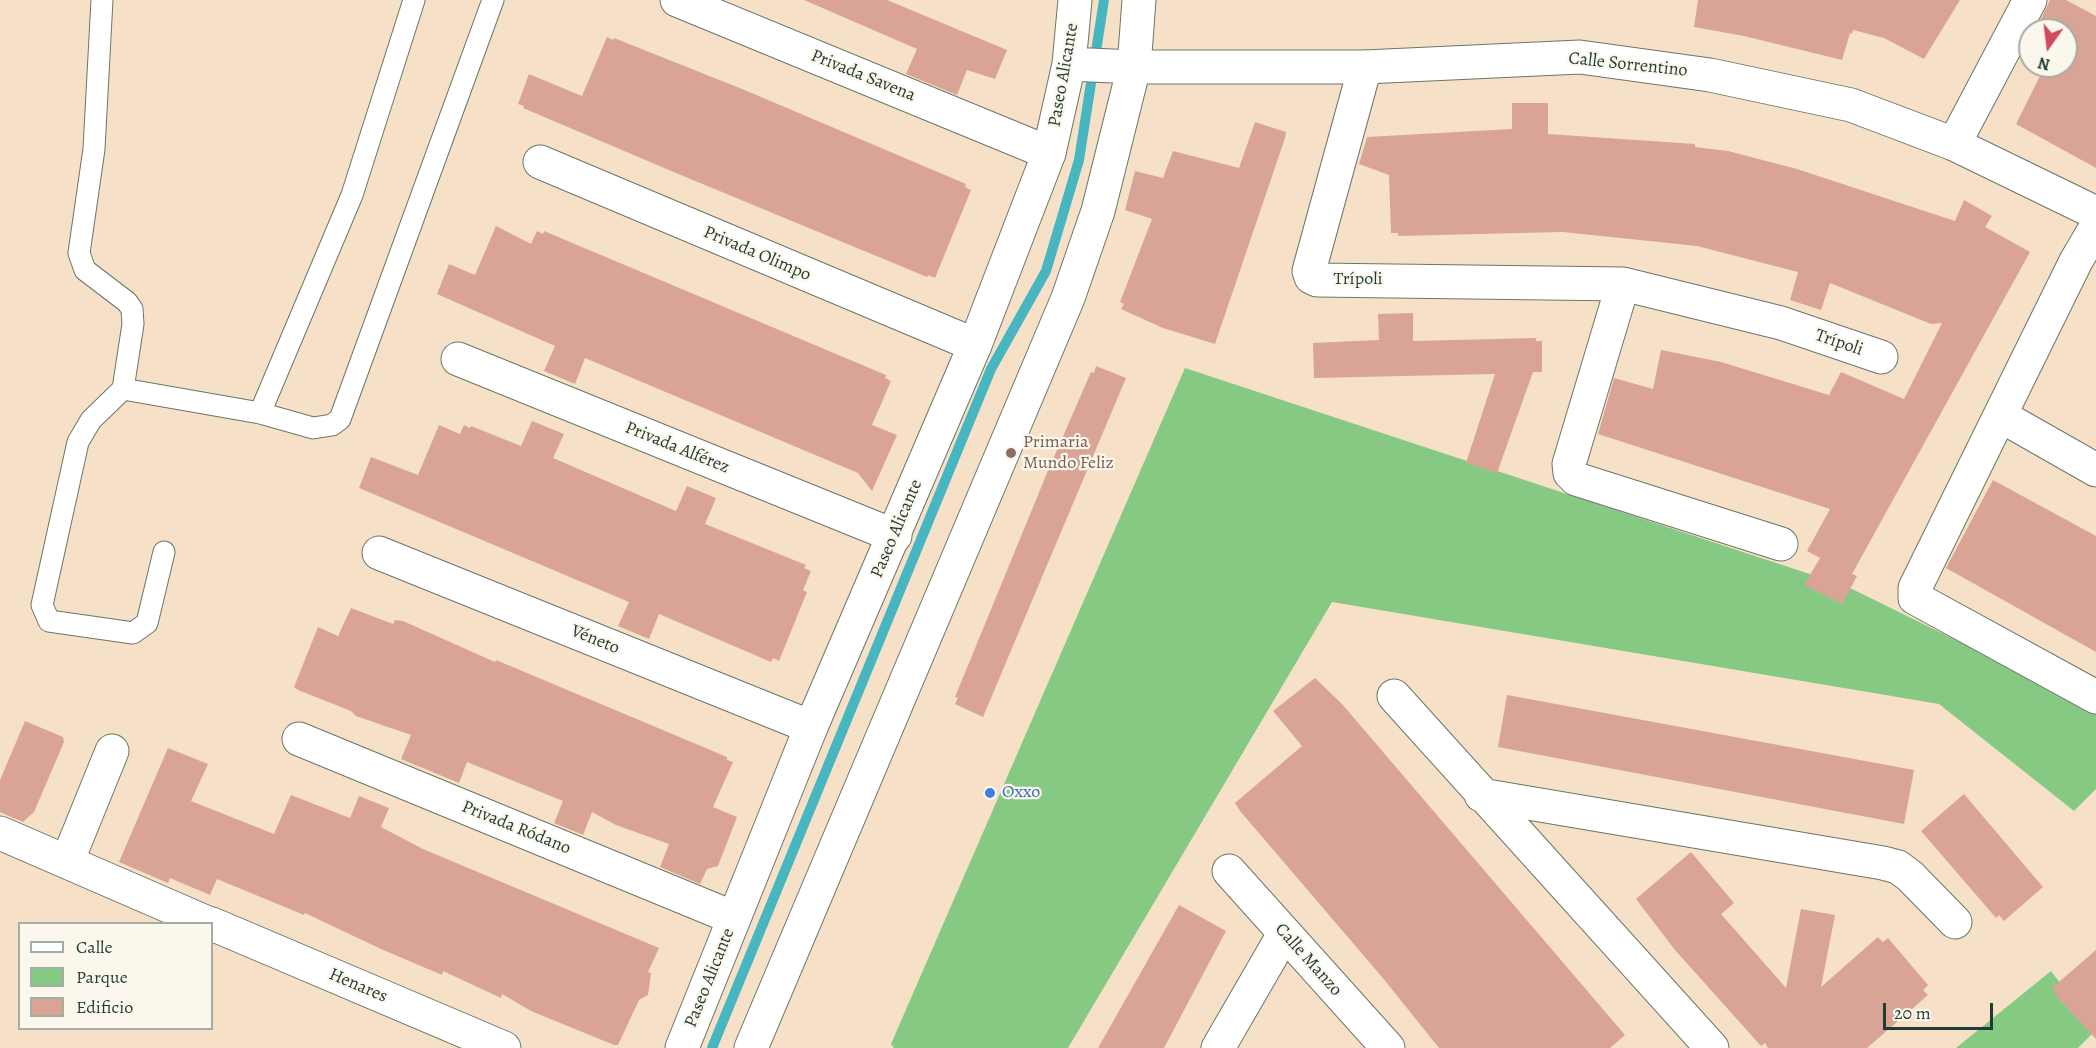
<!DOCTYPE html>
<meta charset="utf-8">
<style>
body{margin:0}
#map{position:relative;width:2096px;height:1048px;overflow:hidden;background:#f6e1c8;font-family:Alegreya,serif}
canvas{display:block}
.legend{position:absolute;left:18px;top:922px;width:195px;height:108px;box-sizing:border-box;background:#fbf7ec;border:2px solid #a3ada2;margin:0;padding:8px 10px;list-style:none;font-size:18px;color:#1f3d34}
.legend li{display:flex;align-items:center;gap:12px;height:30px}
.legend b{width:30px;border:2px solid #a3ada2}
.north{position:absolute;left:2018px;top:18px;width:60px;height:60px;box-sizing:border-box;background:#fbf7ec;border:2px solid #a3ada2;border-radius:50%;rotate:194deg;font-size:16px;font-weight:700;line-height:24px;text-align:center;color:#1f3d34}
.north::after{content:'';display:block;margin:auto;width:21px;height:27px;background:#d1495b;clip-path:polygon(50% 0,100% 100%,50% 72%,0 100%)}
.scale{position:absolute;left:1883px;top:1003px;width:110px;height:27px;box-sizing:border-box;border:3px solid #1f3d34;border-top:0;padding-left:8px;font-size:18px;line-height:21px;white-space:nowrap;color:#1f3d34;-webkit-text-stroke:4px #fbf7ec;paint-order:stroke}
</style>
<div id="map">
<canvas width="2096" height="1048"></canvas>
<ul class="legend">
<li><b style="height:8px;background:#fff"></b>Calle</li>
<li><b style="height:16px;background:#85c983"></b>Parque</li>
<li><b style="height:16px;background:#d9a495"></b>Edificio</li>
</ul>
<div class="north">N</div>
<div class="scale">20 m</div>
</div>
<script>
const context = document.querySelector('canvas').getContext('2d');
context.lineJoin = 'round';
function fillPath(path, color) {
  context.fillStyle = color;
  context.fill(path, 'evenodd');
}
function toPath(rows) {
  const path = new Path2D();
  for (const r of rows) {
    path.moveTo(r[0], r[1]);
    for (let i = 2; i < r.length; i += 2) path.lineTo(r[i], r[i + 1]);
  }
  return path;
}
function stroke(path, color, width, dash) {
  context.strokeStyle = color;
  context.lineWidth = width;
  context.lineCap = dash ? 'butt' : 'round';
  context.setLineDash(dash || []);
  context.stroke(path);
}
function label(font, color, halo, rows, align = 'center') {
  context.font = font + ' Alegreya,serif';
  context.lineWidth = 4.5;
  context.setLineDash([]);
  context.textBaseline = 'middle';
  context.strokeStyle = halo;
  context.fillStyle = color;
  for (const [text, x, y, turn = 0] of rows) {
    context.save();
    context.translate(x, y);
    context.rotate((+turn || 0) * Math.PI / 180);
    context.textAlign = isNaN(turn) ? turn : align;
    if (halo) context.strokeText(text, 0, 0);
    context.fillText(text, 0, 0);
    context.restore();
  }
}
fillPath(toPath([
 [1185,368,1846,586,2096,709,2096,789,2074,811,1939,704,1332,602,1068,1048,894,1048,891,1044],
 [2051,971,2096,1030,2078,1048,1956,1048]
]), '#85c983');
stroke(toPath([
 [712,1048,991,369,1046,271,1079,160,1104,0]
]), '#47b6c0', 10);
fillPath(toPath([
 [804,0,887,0,1007,50,995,79,967,70,957,95,906,74,917,49],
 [1698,0,1960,0,1924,59,1884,38,1853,30,1852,34,1850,33,1842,60,1744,36,1694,27],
 [2050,0,2066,0,2096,16,2096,168,2016,124,2045,66,2066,66,2066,30,2052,30,2039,23],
 [607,37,613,40,614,38,747,91,966,184,965,187,971,190,935,278,928,275,927,277,676,173,523,108,524,106,518,104,529,74,582,96],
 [1512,103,1548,103,1548,134,1695,144,1695,147,1728,151,1797,169,1955,221,1964,200,1992,216,1985,227,2030,252,1852,574,1857,576,1842,604,1804,585,1820,558,1807,551,1830,509,1598,434,1614,378,1653,389,1661,350,1721,362,1829,395,1841,372,1904,399,1942,323,1931,324,1830,283,1821,310,1790,300,1798,272,1697,246,1563,232,1398,236,1398,233,1391,233,1389,175,1359,164,1367,137,1512,129],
 [1255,122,1286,132,1285,138,1215,344,1163,328,1121,309,1124,304,1120,302,1152,219,1125,210,1135,171,1163,178,1173,151,1239,168],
 [496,226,531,244,537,231,543,234,544,231,886,375,885,378,891,381,872,425,897,435,872,491,858,473,585,358,575,384,544,371,555,346,437,294,449,264,475,275],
 [1413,313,1413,341,1536,338,1536,341,1542,341,1542,372,1533,372,1497,473,1466,463,1495,374,1314,378,1313,343,1379,340,1378,314],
 [1096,366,1126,378,983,717,955,704,958,698,955,697,1047,473,1091,372,1094,373],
 [532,421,564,434,553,458,676,511,687,486,716,498,705,524,806,565,804,568,811,571,803,590,807,592,779,661,773,658,771,662,659,614,649,639,618,626,629,602,359,488,371,457,418,475,439,425,460,434,464,425,470,428,471,426,521,446],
 [1993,480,2096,536,2096,652,1946,568],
 [351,608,393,624,395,620,403,621,495,662,496,660,727,757,727,760,733,762,713,807,737,817,718,866,707,869,700,884,660,867,669,844,616,825,592,812,583,835,554,823,563,801,467,762,459,783,401,759,411,735,356,716,351,711,298,690,294,687,318,627,338,636],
 [1315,678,1342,704,1625,1035,1610,1048,1439,1048,1382,977,1240,811,1235,803,1302,746,1273,711],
 [1507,695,1914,770,1904,824,1498,747],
 [25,721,63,737,64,742,34,812,23,822,0,812,0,780],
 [168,748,208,764,191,801,274,834,291,795,350,818,359,796,389,808,381,827,423,849,659,948,648,972,651,973,648,995,639,1000,618,1045,614,1045,531,1011,502,994,501,998,443,971,442,975,381,949,305,913,304,915,217,879,210,895,170,878,168,883,119,862],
 [1964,794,2043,887,2004,921,1999,915,1996,918,1921,831],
 [1691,852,1734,903,1721,914,1786,988,1801,909,1835,915,1821,987,1878,937,1883,942,1888,938,1928,985,1923,990,1928,995,1867,1048,1768,1048,1765,1043,1761,1046,1675,950,1636,899],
 [1179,905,1226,931,1164,1048,1098,1048],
 [2096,950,2096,1039,2055,995,2057,994,2052,988]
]), '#d9a495');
const service = toPath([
 [102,0,94,149,79,253,85,270,127,302,132,309,133,324,123,389,91,420,78,442,42,605,49,621,133,633,147,623,164,552],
 [123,389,260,413,313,428,332,425,340,419,493,0],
 [260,413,352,195,414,0]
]);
const minor = toPath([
 [677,0,1049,153],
 [1365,67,1309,271,1311,277,1317,280,1623,284,1781,323,1881,357],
 [1954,144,2030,0],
 [540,162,975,345],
 [2096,227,2076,261,1915,588,1915,598,2096,697],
 [1623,284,1569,464,1570,473,1576,479,1781,544],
 [458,359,895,536],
 [2001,416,2096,470],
 [379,553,811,727],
 [1394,696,1712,1048],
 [299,739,734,918],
 [1481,795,1883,863,1898,867,1910,876,1955,922],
 [0,833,210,924],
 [67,862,112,751],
 [1229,871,1388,1048],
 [212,924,504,1048],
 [1218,1048,1284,934]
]);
const tertiary = toPath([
 [1069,64,1134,67,1365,67,1580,57,1710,75,1851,105,1954,144,2096,213],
 [682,1048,811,727,975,345,1049,153,1069,64,1075,0],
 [751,1048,1068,298,1098,211,1134,67,1139,0]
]);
stroke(service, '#6a7668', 23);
stroke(minor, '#6a7668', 35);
stroke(tertiary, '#6a7668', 35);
stroke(service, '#fff', 21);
stroke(minor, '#fff', 33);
stroke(tertiary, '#fff', 33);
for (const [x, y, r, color] of [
 [1011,453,6,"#8d6e63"],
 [990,793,6,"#3f7fe0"]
]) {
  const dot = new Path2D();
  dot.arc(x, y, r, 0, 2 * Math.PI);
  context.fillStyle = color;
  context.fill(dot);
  stroke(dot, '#fbf7ec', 2);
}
label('18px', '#1f3d34', '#fbf7ec', [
 ["Calle Sorrentino",1628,65,6],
 ["Paseo Alicante",1064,75,-80],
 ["Privada Savena",863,76,22],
 ["Privada Olimpo",757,254,23],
 ["Trípoli",1358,280],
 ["Trípoli",1839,343,19],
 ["Privada Alférez",677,448,22],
 ["Paseo Alicante",897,529,-67],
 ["Véneto",595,640,22],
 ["Privada Ródano",516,828,22],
 ["Calle Manzo",1308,960,48],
 ["Paseo Alicante",710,978,-68],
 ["Henares",358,986,23]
]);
label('18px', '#785e54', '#fbf7ec', [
 ["Primaria",1023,443],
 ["Mundo Feliz",1023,464]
], 'left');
label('18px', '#366cbe', '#fbf7ec', [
 ["Oxxo",1002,793]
], 'left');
</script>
